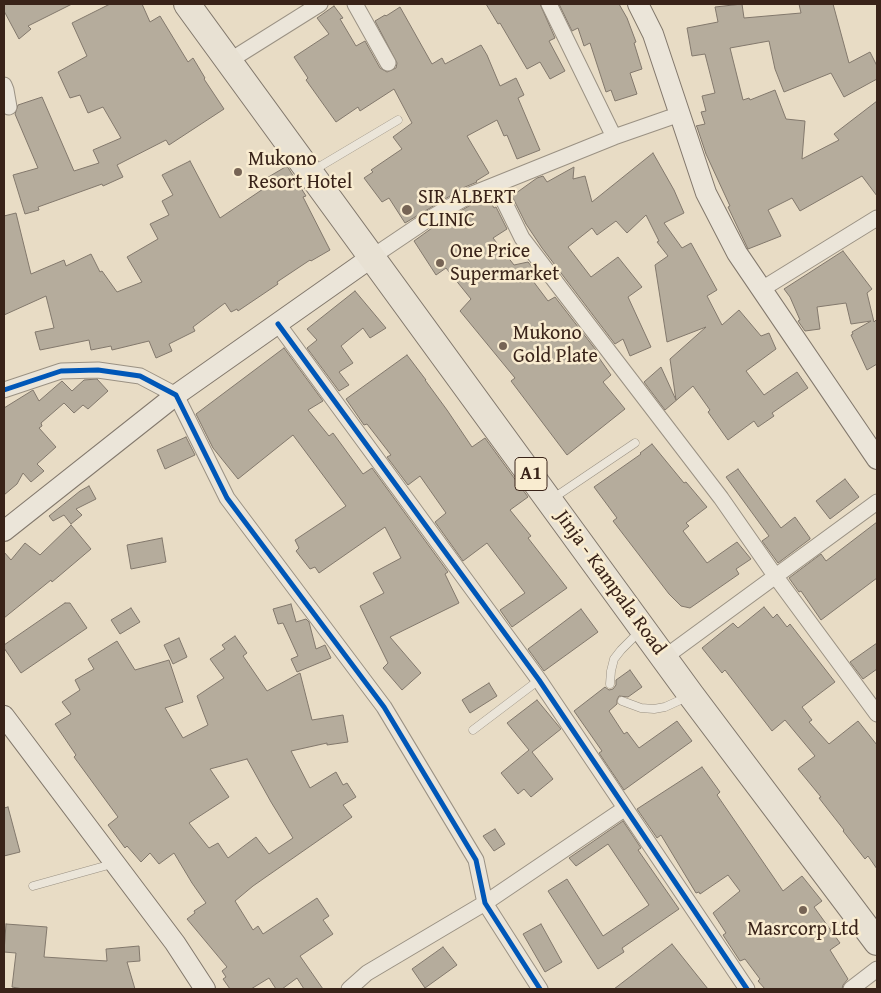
<!DOCTYPE html>
<style>
body{margin:0}
#map{position:relative;width:881px;height:993px;overflow:hidden;background:#e8dcc5;font-family:"Gentium Book Plus",serif}
canvas{display:block}
.frame{position:absolute;inset:0;border:5px solid #392319;pointer-events:none}
</style>
<div id="map">
<canvas width="881" height="993"></canvas>
<div class="frame"></div>
</div>
<script>
const context = document.querySelector('canvas').getContext('2d');
context.lineJoin = 'round';
function fillPath(path, color) {
  context.fillStyle = color;
  context.fill(path, 'evenodd');
}
function toPath(rows) {
  const path = new Path2D();
  for (const r of rows) {
    path.moveTo(r[0], r[1]);
    for (let i = 2; i < r.length; i += 2) path.lineTo(r[i], r[i + 1]);
  }
  return path;
}
function stroke(path, color, width, dash) {
  context.strokeStyle = color;
  context.lineWidth = width;
  context.lineCap = dash ? 'butt' : 'round';
  context.setLineDash(dash || []);
  context.stroke(path);
}
function label(font, color, halo, rows, align = 'center') {
  context.font = font + ' "Gentium Book Plus",serif';
  context.lineWidth = 5;
  context.setLineDash([]);
  context.textBaseline = 'middle';
  context.strokeStyle = halo;
  context.fillStyle = color;
  for (const [text, x, y, turn = 0] of rows) {
    context.save();
    context.translate(x, y);
    context.rotate((+turn || 0) * Math.PI / 180);
    context.textAlign = isNaN(turn) ? turn : align;
    if (halo) context.strokeText(text, 0, 0);
    context.fillText(text, 0, 0);
    context.restore();
  }
}
const building = toPath([
 [4,4,72,4,28,26,31,29,19,39,4,11,4,4],
 [110,4,142,4,150,22,160,16,188,62,193,58,205,78,204,79,224,109,169,145,166,140,117,165,123,177,103,186,102,184,38,207,39,210,25,214,13,175,38,168,15,114,18,105,42,97,74,171,99,163,93,150,121,138,103,107,88,113,80,95,70,98,58,72,87,56,72,23,110,4],
 [486,4,540,4,555,38,549,41,565,71,550,79,540,62,527,69,500,23,498,24,486,4],
 [559,4,619,4,627,18,636,42,634,43,642,69,630,73,637,94,615,101,611,90,606,92,590,43,584,46,578,28,572,31,559,4],
 [742,4,744,18,801,13,799,4,833,4,849,63,870,52,877,66,877,79,844,97,831,73,784,92,775,69,769,41,730,48,743,100,749,98,750,100,775,90,786,119,805,121,802,159,839,140,834,134,877,101,877,196,862,176,800,211,792,198,768,210,781,236,748,249,728,207,730,206,706,154,697,127,696,126,705,124,701,112,706,111,702,96,715,93,705,54,692,56,687,28,718,22,715,7,742,4],
 [334,6,343,18,340,19,356,46,365,41,380,68,387,72,396,68,397,63,375,21,385,15,386,16,400,7,432,64,442,58,445,64,481,45,487,55,500,86,516,78,524,95,518,98,540,150,517,159,507,135,504,136,497,120,467,136,489,173,476,181,477,182,465,187,405,223,389,198,382,202,364,178,373,172,371,170,402,149,393,137,412,123,394,89,360,111,358,107,336,122,306,80,308,78,294,57,329,34,317,18,334,6],
 [653,153,674,190,684,213,664,223,682,248,691,243,717,290,707,296,722,325,739,310,761,336,769,333,776,349,746,371,764,395,797,372,808,388,772,413,774,416,758,427,754,421,728,440,708,412,710,410,693,386,665,410,644,382,661,367,676,400,670,359,706,327,667,342,655,265,668,256,657,242,659,241,646,215,627,233,616,221,597,235,592,228,568,247,591,277,618,257,642,287,628,297,651,347,630,356,623,339,615,344,542,248,526,224,512,196,537,178,543,176,547,182,574,167,573,179,585,176,592,202,653,153],
 [190,161,220,218,269,185,265,179,287,166,306,196,303,197,330,250,311,261,310,260,277,282,278,284,238,311,237,309,231,312,225,303,193,327,195,331,169,344,172,351,156,358,149,341,112,350,111,346,91,350,89,340,40,350,35,332,54,328,46,296,4,315,4,216,16,213,31,274,64,260,66,266,91,254,100,272,102,271,117,292,142,282,127,257,158,239,150,224,169,215,162,201,173,195,162,175,190,161],
 [488,198,494,208,496,207,507,229,493,238,514,265,528,262,537,273,530,277,548,301,555,297,599,354,597,355,611,375,603,382,625,409,567,455,511,381,515,378,460,311,471,299,446,268,436,275,414,241,432,228,474,203,488,198],
 [843,251,872,289,867,293,874,322,877,319,877,364,867,370,851,335,853,334,852,332,871,321,851,324,846,303,817,307,820,329,805,331,798,321,800,320,790,297,784,289,843,251],
 [355,291,386,328,370,338,363,328,341,346,353,363,339,372,349,385,339,391,307,348,317,340,307,329,355,291],
 [284,348,323,401,308,410,329,436,333,433,363,474,372,468,448,572,445,574,459,603,390,637,421,673,402,690,383,668,388,663,360,606,384,593,373,573,401,558,385,527,319,573,315,567,310,569,296,551,299,548,295,540,346,506,293,435,238,479,213,448,196,414,284,348],
 [407,355,426,380,425,380,447,410,472,447,485,438,528,497,510,510,531,536,528,538,567,588,512,627,500,610,525,593,487,543,463,561,435,522,446,513,420,476,408,485,387,457,391,455,367,424,364,425,346,399,407,355],
 [97,379,108,391,88,409,83,405,74,413,64,403,41,423,42,426,39,428,56,447,37,464,44,471,31,482,23,473,17,484,4,495,4,408,33,390,39,401,62,381,72,391,84,380,97,379],
 [186,437,195,455,165,469,157,450,186,437],
 [652,444,684,483,686,482,707,507,686,523,689,526,683,531,707,563,737,542,751,559,736,569,739,574,690,608,681,606,669,594,613,521,617,518,594,487,641,454,640,453,652,444],
 [738,469,781,528,795,517,810,538,810,539,778,563,762,541,769,536,726,477,738,469],
 [845,479,859,497,830,519,816,501,845,479],
 [89,486,96,499,76,509,82,515,71,524,64,515,53,521,49,516,80,491,89,486],
 [877,522,877,578,821,620,801,591,799,592,789,578,821,554,826,561,877,522],
 [71,525,91,549,52,582,51,580,4,618,4,552,11,560,25,543,40,555,71,525],
 [162,538,166,562,131,569,127,545,162,538],
 [65,603,70,603,87,628,21,673,4,648,4,645,65,603],
 [291,604,296,622,306,619,309,622,316,649,325,645,331,658,297,672,291,659,298,656,283,623,278,624,273,609,291,604],
 [764,607,773,618,777,614,787,627,790,624,835,682,802,707,812,720,809,722,829,744,858,721,877,745,877,869,868,856,865,859,843,831,844,830,819,798,821,797,798,769,815,756,785,720,772,731,725,670,722,673,702,648,733,623,738,628,764,607],
 [131,608,140,622,120,634,111,620,131,608],
 [581,609,598,632,544,671,528,649,581,609],
 [235,636,247,653,243,656,267,691,300,673,312,720,343,715,348,742,327,745,327,743,291,751,310,788,336,772,343,785,347,783,356,797,343,805,352,817,253,886,235,901,253,930,258,926,263,934,317,898,329,916,323,920,333,934,300,956,323,989,304,989,297,978,282,989,276,989,269,978,251,989,230,989,223,979,226,977,222,971,227,967,187,919,195,913,194,911,206,903,192,883,174,853,159,864,150,853,141,862,127,846,125,848,108,825,118,817,74,757,76,755,55,724,71,714,62,702,80,690,75,680,94,669,88,659,117,641,135,670,169,660,183,702,165,708,183,738,208,725,197,696,224,678,210,659,225,649,222,645,235,636],
 [247,759,271,802,293,838,269,854,256,837,228,858,218,843,209,848,189,823,229,797,210,769,247,759],
 [179,638,187,657,173,664,164,645,179,638],
 [877,643,877,669,863,679,850,662,877,643],
 [630,670,642,687,628,697,619,696,617,700,617,704,609,711,624,734,627,732,639,748,677,721,692,741,624,790,599,753,602,751,574,711,605,687,609,690,613,689,616,685,616,680,630,670],
 [489,683,497,696,470,713,462,700,489,683],
 [537,700,561,729,532,752,553,779,531,797,524,789,518,794,501,773,529,750,507,723,537,700],
 [702,767,720,792,717,795,783,891,802,876,822,901,814,907,840,943,830,950,848,979,843,985,842,989,765,989,758,981,760,979,745,959,740,961,723,935,726,933,713,913,740,891,728,875,700,894,699,892,696,893,661,835,657,838,637,809,702,767],
 [8,807,20,852,4,856,4,808,8,807],
 [623,821,641,848,638,850,679,909,622,948,624,952,598,969,548,891,567,879,603,936,649,905,608,844,576,866,569,858,623,821],
 [495,829,505,844,494,851,483,836,495,829],
 [6,924,47,927,44,957,107,961,106,949,139,946,140,961,127,962,135,989,23,989,12,987,16,953,4,952,6,924],
 [541,924,562,962,545,972,523,934,541,924],
 [672,944,708,989,614,989,631,976,672,944],
 [443,947,457,965,425,988,412,969,443,947]
]);
fillPath(building, '#b5ac9c');
stroke(building, '#82786c', 1);
const lane = toPath([
 [314,170,398,120],
 [552,499,635,443],
 [610,684,611,671,614,659,621,650,640,631],
 [622,701,641,708,654,709,665,707,687,697],
 [473,730,539,680],
 [33,886,112,864]
]);
const street = toPath([
 [355,4,388,63],
 [549,4,614,137],
 [229,61,320,4],
 [4,85,6,90,9,107],
 [496,185,522,238,721,498,776,577,877,714],
 [372,257,427,220,470,195,614,137,680,114],
 [762,289,877,218],
 [278,324,539,680,747,989],
 [4,390,61,371,98,370,140,376,176,395,227,498,384,707,476,860,485,903,540,989],
 [665,657,877,502],
 [349,989,367,973,485,903,624,809],
 [851,989,877,969]
]);
const secondary = toPath([
 [638,4,653,34,706,193,737,253,877,459],
 [4,531,176,395,372,257],
 [4,716,175,943,205,989]
]);
const highway = toPath([
 [187,4,691,695,877,942]
]);
stroke(lane, '#9a9183', 9);
stroke(street, '#9a9183', 17);
stroke(secondary, '#82786c', 22);
stroke(highway, '#82786c', 28);
stroke(lane, '#ebe5d9', 8);
stroke(street, '#ebe5d9', 15);
stroke(secondary, '#ebe5d9', 20);
stroke(highway, '#e8e1d3', 26);
stroke(toPath([
 [278,324,539,680,747,989],
 [4,390,61,371,98,370,140,376,176,395,227,498,384,707,476,860,485,903,540,989]
]), '#0057b8', 5);
for (const [x, y, r, color] of [
 [238,172,5,"#766455"],
 [407,210,6,"#766455"],
 [440,263,5,"#766455"],
 [503,346,5,"#766455"],
 [803,910,5,"#766455"]
]) {
  const dot = new Path2D();
  dot.arc(x, y, r, 0, 2 * Math.PI);
  context.fillStyle = color;
  context.fill(dot);
  stroke(dot, '#f9ecd0', 2);
}
for (const [x, y, w] of [
 [531,474,32]
]) {
  const box = new Path2D();
  box.roundRect(x - w / 2, y - 16.5, w, 33, 4);
  context.fillStyle = '#f9ecd0';
  context.fill(box);
  stroke(box, '#392319', 1);
}
label('bold 19px', '#392319', null, [
 ["A1",531,474]
]);
label('20px', '#392319', '#f9ecd0', [
 ["Mukono",248,160],
 ["Resort Hotel",248,183],
 ["SIR ALBERT",418,198],
 ["CLINIC",418,221],
 ["One Price",450,252],
 ["Supermarket",450,275],
 ["Mukono",513,334],
 ["Gold Plate",513,357],
 ["Masrcorp Ltd",803,930,"center"]
], 'left');
label('20px', '#392319', '#f9ecd0', [
 ["Jinja - Kampala Road",610,583,54]
]);
</script>
